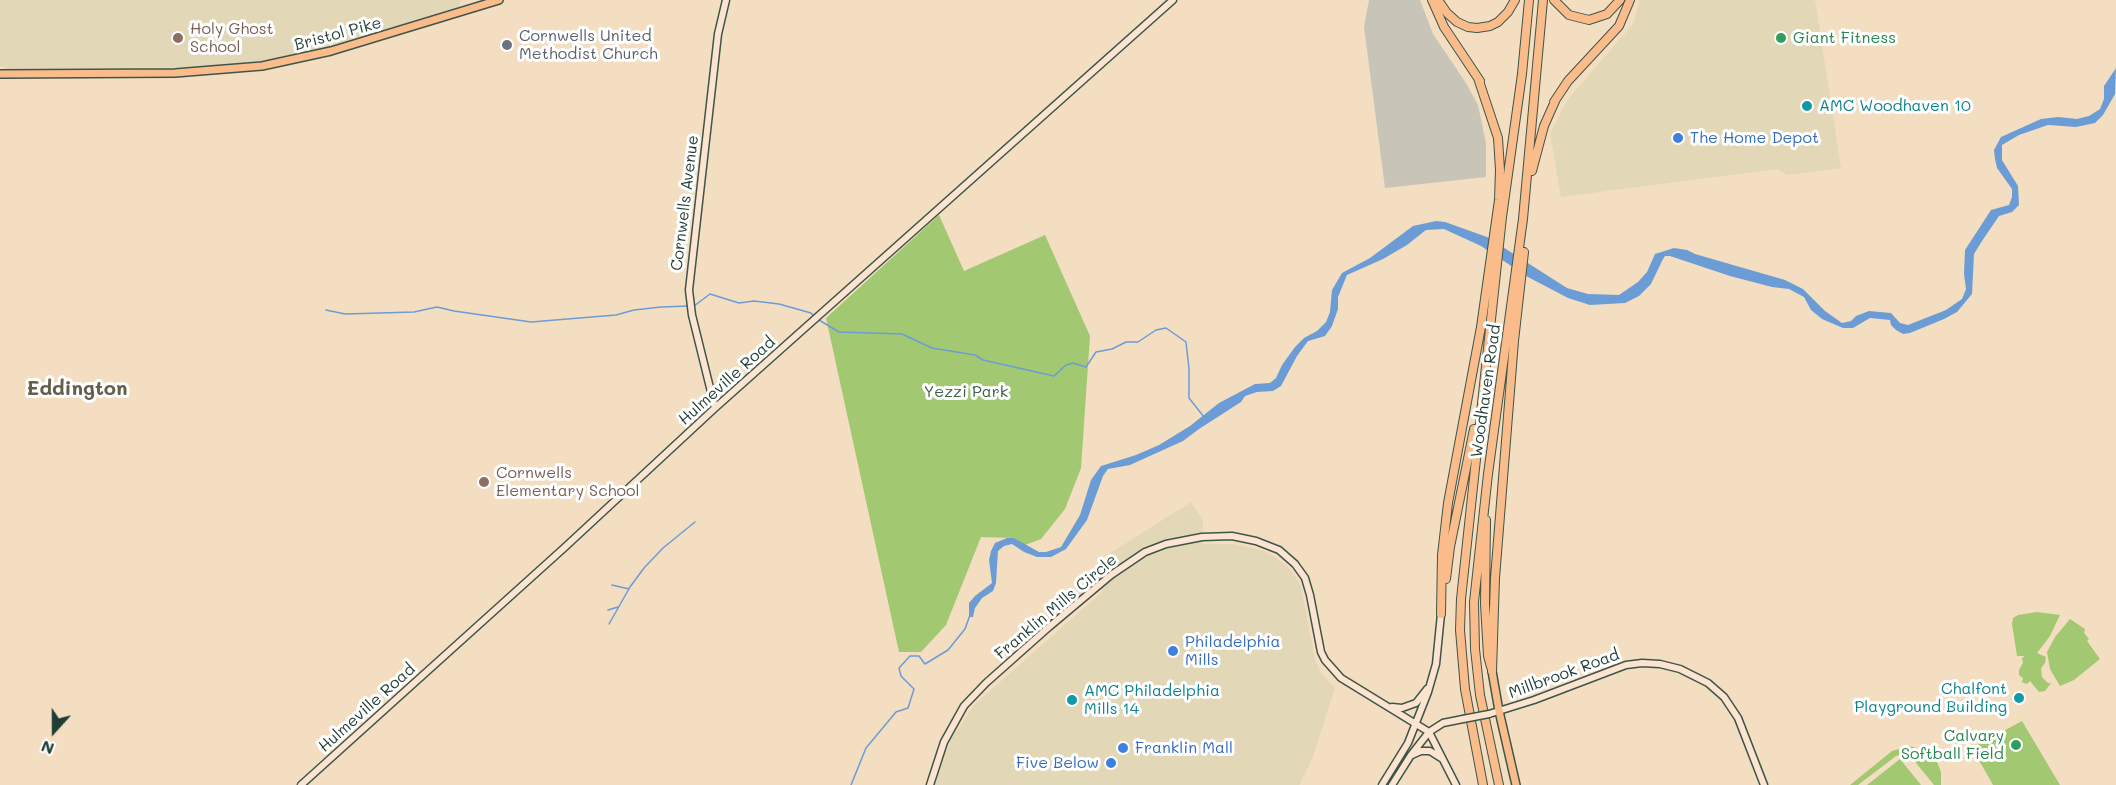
<!DOCTYPE html>
<style>
body{margin:0}
#map{position:relative;width:2116px;height:785px;overflow:hidden;background:#f3dec1;font-family:Mali,sans-serif}
canvas{display:block}
.north{position:absolute;left:24px;top:701px;width:60px;height:60px;-webkit-text-stroke:4px #fff;paint-order:stroke;rotate:201deg;font-size:16px;font-weight:700;line-height:24px;text-align:center;color:#1f3d34}
.north::after{content:'';display:block;margin:auto;width:21px;height:27px;background:#1f3d34;clip-path:polygon(50% 0,100% 100%,50% 72%,0 100%)}
</style>
<div id="map">
<canvas width="2116" height="785"></canvas>
<div class="north">N</div>
</div>
<script>
const context = document.querySelector('canvas').getContext('2d');
context.lineJoin = 'round';
function fillPath(path, color) {
  context.fillStyle = color;
  context.fill(path, 'evenodd');
}
function toPath(rows) {
  const path = new Path2D();
  for (const r of rows) {
    path.moveTo(r[0], r[1]);
    for (let i = 2; i < r.length; i += 2) path.lineTo(r[i], r[i + 1]);
  }
  return path;
}
function stroke(path, color, width, dash) {
  context.strokeStyle = color;
  context.lineWidth = width;
  context.lineCap = dash ? 'butt' : 'round';
  context.setLineDash(dash || []);
  context.stroke(path);
}
function label(font, color, halo, rows, align = 'center') {
  context.font = font + ' Mali,sans-serif';
  context.lineWidth = 6;
  context.setLineDash([]);
  context.textBaseline = 'middle';
  context.strokeStyle = halo;
  context.fillStyle = color;
  for (const [text, x, y, turn = 0] of rows) {
    context.save();
    context.translate(x, y);
    context.rotate((+turn || 0) * Math.PI / 180);
    context.textAlign = isNaN(turn) ? turn : align;
    if (halo) context.strokeText(text, 0, 0);
    context.fillText(text, 0, 0);
    context.restore();
  }
}
fillPath(toPath([
 [0,0,461,0,461,1,457,8,310,52,282,58,212,67,7,69,0,66],
 [1640,0,1815,0,1841,168,1787,175,1777,169,1561,197,1550,133,1568,99,1633,24],
 [1191,502,1203,520,1203,544,1234,544,1264,551,1278,559,1290,569,1301,586,1315,660,1321,673,1335,688,1312,759,1299,785,935,785,940,767,951,739,975,704,1102,592,1096,572,1109,554]
]), '#e2d7b7');
fillPath(toPath([
 [1369,0,1420,0,1433,34,1466,83,1478,105,1486,143,1486,177,1385,188,1364,27]
]), '#c8c4b8');
fillPath(toPath([
 [939,215,964,271,1045,235,1090,336,1081,468,1065,509,1041,539,1025,545,1014,538,981,537,946,625,921,652,899,652,826,318],
 [2037,612,2060,615,2050,636,2037,653,2046,657,2045,663,2041,668,2042,677,2048,683,2051,683,2045,691,2039,692,2030,681,2027,684,2022,682,2023,678,2019,675,2019,670,2023,663,2022,658,2025,656,2017,656,2012,624,2013,618,2018,615],
 [2070,619,2085,629,2084,633,2089,639,2087,641,2100,659,2074,680,2060,686,2050,669,2047,652,2055,637],
 [2022,721,2060,785,1993,785,1972,748],
 [1909,746,1928,751,1935,757,1941,772,1941,785,1934,785,1908,753,1896,756,1858,785,1850,785,1892,751],
 [1900,759,1921,785,1867,785]
]), '#a2c872');
fillPath(toPath([
 [2116,68,2115,94,2103,115,2095,123,2076,127,2048,125,2019,135,2002,145,2002,160,2018,186,2019,205,2012,212,1999,216,1982,241,1974,254,1972,294,1957,312,1944,319,1910,333,1903,334,1896,330,1891,325,1890,320,1870,318,1853,328,1843,328,1822,319,1811,310,1804,297,1789,289,1772,287,1730,276,1670,256,1665,256,1662,261,1651,284,1639,296,1625,303,1590,305,1568,298,1528,277,1481,246,1444,229,1426,230,1407,245,1383,259,1347,275,1338,297,1338,309,1332,326,1325,336,1308,341,1297,356,1281,386,1273,391,1257,392,1245,396,1241,402,1199,429,1183,441,1130,465,1108,469,1103,476,1087,520,1066,549,1051,557,1037,557,1024,552,1012,544,1004,546,998,551,996,583,993,591,982,598,975,608,973,617,969,617,969,603,975,596,992,583,989,560,991,551,995,543,1007,538,1014,538,1039,552,1046,552,1061,547,1080,515,1091,480,1101,466,1136,455,1159,445,1190,426,1219,403,1255,384,1270,383,1276,378,1282,365,1295,347,1304,338,1317,331,1326,322,1330,312,1332,290,1342,273,1370,258,1413,226,1436,221,1445,222,1487,237,1567,288,1588,294,1619,295,1638,282,1647,272,1655,254,1674,248,1687,250,1695,254,1785,280,1803,289,1825,311,1842,323,1851,321,1856,316,1869,311,1891,313,1900,323,1908,325,1946,310,1962,299,1966,289,1964,274,1965,250,1991,210,2009,205,2012,197,2012,189,1997,168,1995,159,1994,150,2001,137,2041,119,2058,117,2077,119,2089,116,2100,109,2104,99,2104,86]
]), '#6c9cd6');
stroke(toPath([
 [694,306,710,294,739,303,754,301,779,304,811,313,815,317],
 [326,310,345,314,414,312,437,307,454,311,531,322,616,315,634,310,661,307,689,306],
 [819,320,839,332,902,334,932,348,975,355,983,360,1054,376,1066,365,1073,363,1086,367,1096,352,1112,349,1126,342,1138,342,1156,330,1166,328,1186,342,1189,369,1189,398,1204,417],
 [612,585,629,589],
 [608,610,618,607],
 [609,624,630,587,644,568,663,548,695,522],
 [851,785,866,748,896,712,908,708,914,689,901,676,899,668,910,656,919,656,925,664,948,650,965,629,970,615]
]), '#6c9cd6', 1.5);
const secondary = toPath([
 [715,408,692,315,689,290,718,34,726,0],
 [1392,707,1402,708,1416,703,1427,689],
 [1489,714,1534,700,1626,665,1642,663,1660,664,1680,669,1708,683,1724,697,1738,718,1764,785],
 [1412,755,1421,751,1430,751,1441,758],
 [301,785,564,548,715,408,1173,0],
 [930,785,944,742,964,706,986,683,1049,627,1111,575,1145,552,1166,544,1202,537,1232,536,1256,541,1279,550,1295,564,1305,578,1310,595,1321,652,1325,660,1341,678,1429,732,1456,785],
 [1382,785,1408,743,1428,692,1436,664,1441,614],
 [1392,785,1411,755,1429,732,1443,723,1463,719]
]);
const primary = toPath([
 [0,74,175,73,262,66,331,51,499,0],
 [1492,671,1499,711,1516,785]
]);
const highway = toPath([
 [1432,0,1444,27,1480,81],
 [1438,0,1447,13,1457,22,1468,27,1477,28,1490,26,1498,22,1508,12,1515,0],
 [1554,0,1569,15,1589,20,1607,14,1620,0],
 [1554,102,1568,81,1619,26,1630,0],
 [1532,171,1544,126,1556,99],
 [1486,520,1485,604,1488,656,1491,667],
 [1446,579,1450,547,1474,429],
 [1441,614,1442,555,1448,503,1481,327,1499,200,1500,170,1498,138,1478,78],
 [1492,671,1495,578,1514,341,1524,252],
 [1483,785,1465,689,1460,630,1461,599,1502,217,1522,74,1529,0],
 [1499,785,1480,695,1475,649,1474,602,1488,474,1523,219,1543,0]
]);
stroke(secondary, '#3f5549', 9);
stroke(primary, '#3f5549', 10);
stroke(highway, '#3f5549', 10);
stroke(secondary, '#fde4d0', 6);
stroke(primary, '#f9bc8a', 7);
stroke(highway, '#f9bc8a', 8);
const secondaryBridge = toPath([
 [1463,719,1489,714]
]);
stroke(secondaryBridge, '#3f5549', 9, []);
stroke(secondaryBridge, '#fde4d0', 6);
for (const [x, y, r, color] of [
 [178,38,6,"#8d6e63"],
 [1781,38,6,"#2e9e5b"],
 [507,45,6,"#6b7280"],
 [1807,106,6,"#0f9aa8"],
 [1678,138,6,"#3f7fe0"],
 [484,482,6,"#8d6e63"],
 [1173,651,6,"#3f7fe0"],
 [2019,698,6,"#0f9aa8"],
 [1072,700,6,"#0f9aa8"],
 [2016,745,6,"#2e9e5b"],
 [1123,748,6,"#3f7fe0"],
 [1111,763,6,"#3f7fe0"]
]) {
  const dot = new Path2D();
  dot.arc(x, y, r, 0, 2 * Math.PI);
  context.fillStyle = color;
  context.fill(dot);
  stroke(dot, '#fff', 2);
}
label('16px', '#785e54', '#fff', [
 ["Holy Ghost",190,29],
 ["School",190,47],
 ["Cornwells",496,473],
 ["Elementary School",496,491]
], 'left');
label('16px', '#1f3d34', '#fff', [
 ["Bristol Pike",338,34,-15],
 ["Cornwells Avenue",685,203,-83],
 ["Hulmeville Road",727,381,-42],
 ["Woodhaven Road",1486,391,-82],
 ["Franklin Mills Circle",1056,607,-40],
 ["Millbrook Road",1564,674,-20],
 ["Hulmeville Road",367,708,-42]
]);
label('16px', '#5b616d', '#fff', [
 ["Cornwells United",519,36],
 ["Methodist Church",519,54]
], 'left');
label('16px', '#27864d', '#fff', [
 ["Giant Fitness",1793,38],
 ["Calvary",2004,736,"right"],
 ["Softball Field",2004,754,"right"]
], 'left');
label('16px', '#0d838f', '#fff', [
 ["AMC Woodhaven 10",1819,106],
 ["Chalfont",2007,689,"right"],
 ["Playground Building",2007,707,"right"],
 ["AMC Philadelphia",1084,691],
 ["Mills 14",1084,709]
], 'left');
label('16px', '#366cbe', '#fff', [
 ["The Home Depot",1690,138],
 ["Philadelphia",1185,642],
 ["Mills",1185,660],
 ["Franklin Mall",1135,748],
 ["Five Below",1099,763,"right"]
], 'left');
label('16px', '#406044', '#fff', [
 ["Yezzi Park",966,392]
]);
label('bold 20px', '#625f4a', '#fff', [
 ["Eddington",77,389]
]);
</script>
